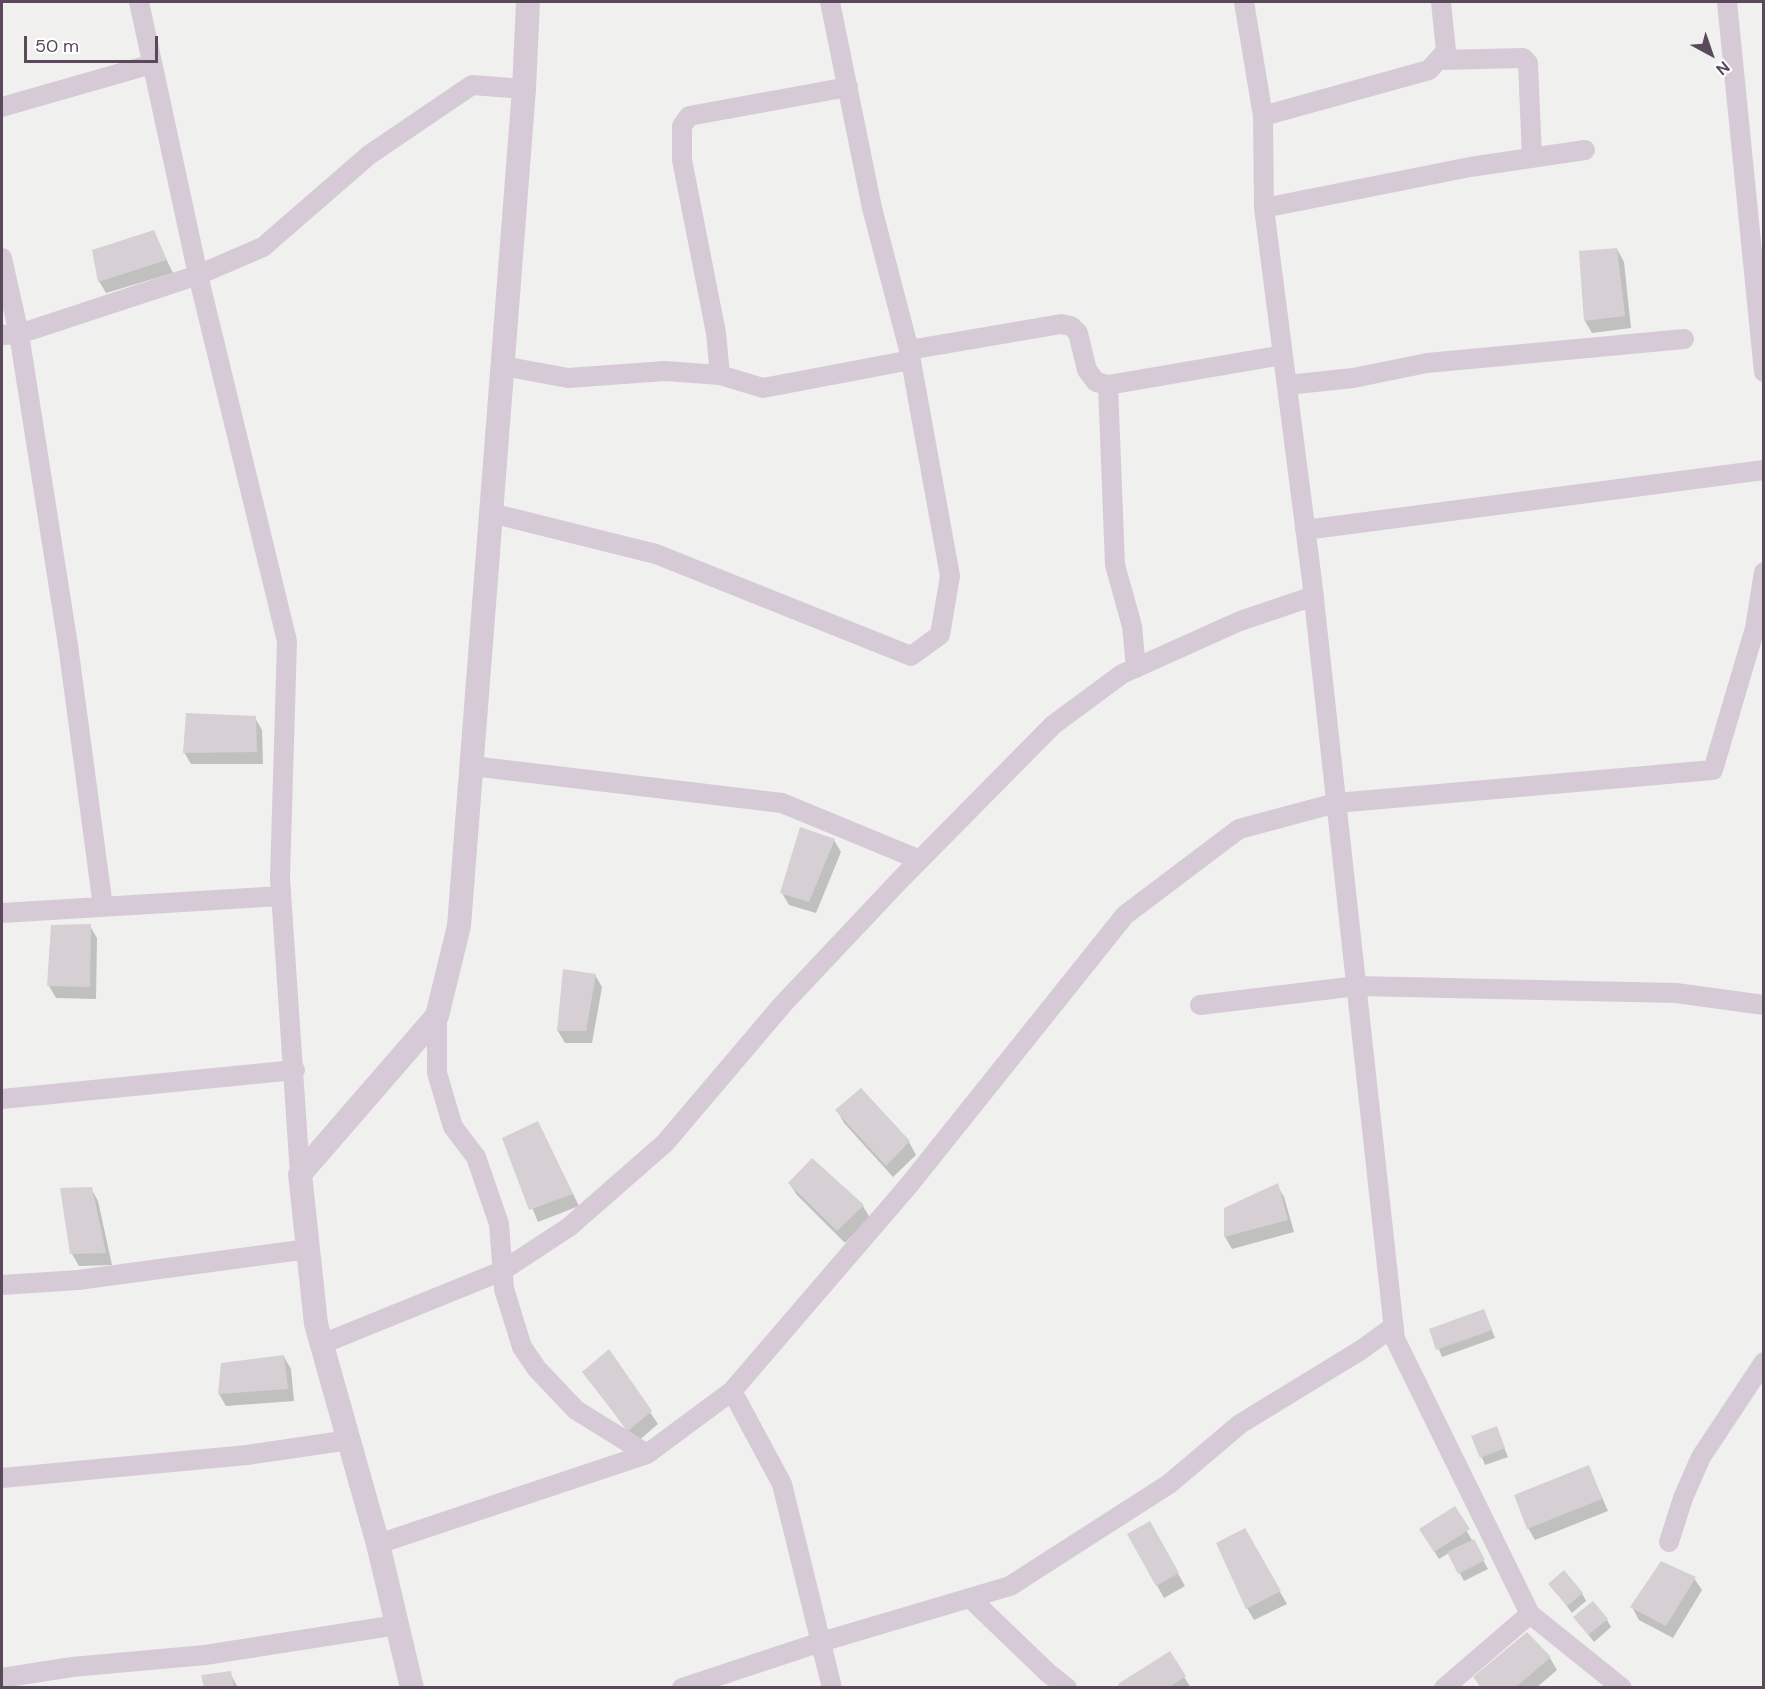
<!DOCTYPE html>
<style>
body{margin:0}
#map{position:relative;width:1765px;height:1689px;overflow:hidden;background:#f0f1ef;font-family:"DM Sans",sans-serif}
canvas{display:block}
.frame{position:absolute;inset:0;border:3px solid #5a495a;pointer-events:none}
.north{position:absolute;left:1681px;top:24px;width:60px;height:60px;-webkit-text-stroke:4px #fff;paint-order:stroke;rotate:140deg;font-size:16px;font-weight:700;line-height:24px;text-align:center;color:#5a495a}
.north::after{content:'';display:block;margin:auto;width:21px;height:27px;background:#5a495a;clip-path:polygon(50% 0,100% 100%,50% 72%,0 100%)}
.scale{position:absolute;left:24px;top:36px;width:134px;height:27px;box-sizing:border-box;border:3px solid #5a495a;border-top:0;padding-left:8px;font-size:18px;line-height:21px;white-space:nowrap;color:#5a495a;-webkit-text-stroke:4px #fff;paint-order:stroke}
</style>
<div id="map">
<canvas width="1765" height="1689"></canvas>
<div class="frame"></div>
<div class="north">N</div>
<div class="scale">50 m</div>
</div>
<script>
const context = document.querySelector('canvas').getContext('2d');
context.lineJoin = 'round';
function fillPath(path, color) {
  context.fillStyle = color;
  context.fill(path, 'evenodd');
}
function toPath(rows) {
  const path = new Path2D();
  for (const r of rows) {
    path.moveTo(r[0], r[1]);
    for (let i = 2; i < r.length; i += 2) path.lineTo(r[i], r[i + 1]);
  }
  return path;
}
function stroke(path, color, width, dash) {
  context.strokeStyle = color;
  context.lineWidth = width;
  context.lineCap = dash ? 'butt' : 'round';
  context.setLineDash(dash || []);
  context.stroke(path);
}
fillPath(toPath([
 [153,232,173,273,106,293,99,281],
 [1617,249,1624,262,1631,328,1592,333,1585,321],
 [255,718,262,730,263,764,191,764,184,752],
 [834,840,841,852,816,913,789,905,782,893],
 [90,926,97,938,96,999,56,998,49,986],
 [595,975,602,987,592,1043,565,1043,558,1031],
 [861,1090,909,1142,916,1155,893,1177,844,1123,837,1110],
 [544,1135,579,1206,538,1222,504,1139],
 [789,1183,863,1206,870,1218,845,1243,797,1195],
 [1277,1185,1284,1197,1294,1232,1232,1249,1225,1237],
 [91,1188,98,1201,112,1265,79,1266,72,1254],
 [1484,1310,1495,1338,1442,1357,1431,1330],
 [608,1351,658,1424,636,1443,584,1372],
 [284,1357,291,1369,294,1401,226,1406,219,1394,222,1364],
 [1496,1428,1508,1457,1485,1465,1473,1436],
 [1589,1467,1608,1511,1535,1540,1528,1528],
 [1454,1508,1488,1569,1464,1581,1449,1553,1439,1559,1421,1530],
 [1150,1523,1185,1586,1164,1598,1129,1535],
 [1244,1530,1287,1604,1254,1620,1247,1608],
 [1694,1578,1702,1590,1673,1638,1639,1620,1632,1607],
 [1550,1584,1582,1593,1586,1601,1572,1613],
 [1575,1618,1607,1620,1611,1627,1594,1642],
 [1169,1653,1191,1688,1121,1688],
 [1550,1658,1557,1670,1536,1688,1481,1688,1475,1678],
 [230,1673,238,1688,205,1688]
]), '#0003');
fillPath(toPath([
 [154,230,167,260,98,282,92,250],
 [1617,248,1625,316,1584,321,1579,251],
 [186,713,256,716,257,752,183,753],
 [800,827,835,839,809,902,780,893],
 [91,924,90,987,47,986,51,925],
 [563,969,596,974,586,1031,557,1031],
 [861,1088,910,1141,886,1166,835,1110],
 [538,1121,573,1194,529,1210,502,1138],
 [812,1158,864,1205,837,1231,788,1183],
 [1278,1183,1288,1220,1224,1237,1224,1208],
 [92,1187,106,1253,70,1254,60,1188],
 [1484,1309,1492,1330,1436,1350,1429,1329],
 [609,1349,652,1411,628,1431,582,1372],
 [284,1355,288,1389,218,1394,221,1363],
 [1497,1426,1505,1448,1480,1458,1471,1436],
 [1589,1465,1602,1499,1527,1529,1514,1495],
 [1455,1506,1470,1529,1434,1552,1419,1529],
 [1150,1521,1179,1573,1156,1586,1127,1534],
 [1245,1528,1281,1591,1246,1609,1216,1543],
 [1474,1539,1485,1560,1458,1574,1447,1552],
 [1661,1561,1696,1577,1666,1626,1630,1607],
 [1564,1570,1583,1593,1567,1606,1548,1584],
 [1593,1601,1608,1619,1588,1635,1573,1617],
 [1527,1632,1551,1657,1515,1688,1482,1688,1473,1677],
 [1170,1651,1186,1676,1168,1688,1120,1688,1118,1684],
 [231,1671,234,1688,204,1688,201,1675]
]), '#d6cfd4');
stroke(toPath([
 [139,2,198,275,287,641,280,878,300,1174],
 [1244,2,1263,116,1264,208,1312,581,1395,1339,1530,1614,1622,1688],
 [1727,2,1764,372],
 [1441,60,1523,58,1528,63,1532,158],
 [2,107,152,64],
 [1263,116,1429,70,1446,51,1441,2],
 [1264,208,1470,167,1585,150],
 [2,258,19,334,68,645,103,907],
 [2,335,19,334,198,275,263,247,369,155,472,85,524,89],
 [909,350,1061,324,1071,326,1078,333,1087,370,1096,382,1108,385,1283,355],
 [503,366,568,378,665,371,720,375,763,388,911,360],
 [720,375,716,333,682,160,682,126,689,116,848,87],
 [1108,385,1115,565,1132,626,1136,668],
 [1287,385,1353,378,1427,363,1684,339],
 [491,513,656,554,911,656,940,635,950,576,909,350,872,208,830,2],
 [1305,530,1764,470],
 [472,766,782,803,920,860],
 [2,913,281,896],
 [1200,1005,1357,986,1676,993,1764,1005],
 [437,1016,437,1073,453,1127,476,1157,499,1224,504,1289,522,1347,537,1369,576,1410,647,1454],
 [2,1099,295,1070],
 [2,1285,78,1280,308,1249],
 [322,1344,502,1271,569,1227,665,1143,783,1004,899,881,1053,725,1122,674,1240,621,1314,596],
 [732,1391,782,1484,832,1688],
 [2,1478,247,1455,349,1440],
 [1669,1542,1683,1498,1701,1457,1764,1362],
 [378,1544,647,1454,732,1391,909,1185,1125,915,1239,829,1336,803,1713,770,1755,628,1764,572],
 [970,1598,1047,1672,1067,1688],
 [2,1678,72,1667,205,1655,397,1625],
 [682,1688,821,1642,1010,1586,1169,1484,1240,1424,1361,1350,1394,1326],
 [1444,1688,1530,1614]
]), '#d7cad7', 20);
stroke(toPath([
 [412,1688,378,1544,316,1324,300,1174,437,1016,459,926,524,89,528,2]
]), '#d7cad7', 24);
</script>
